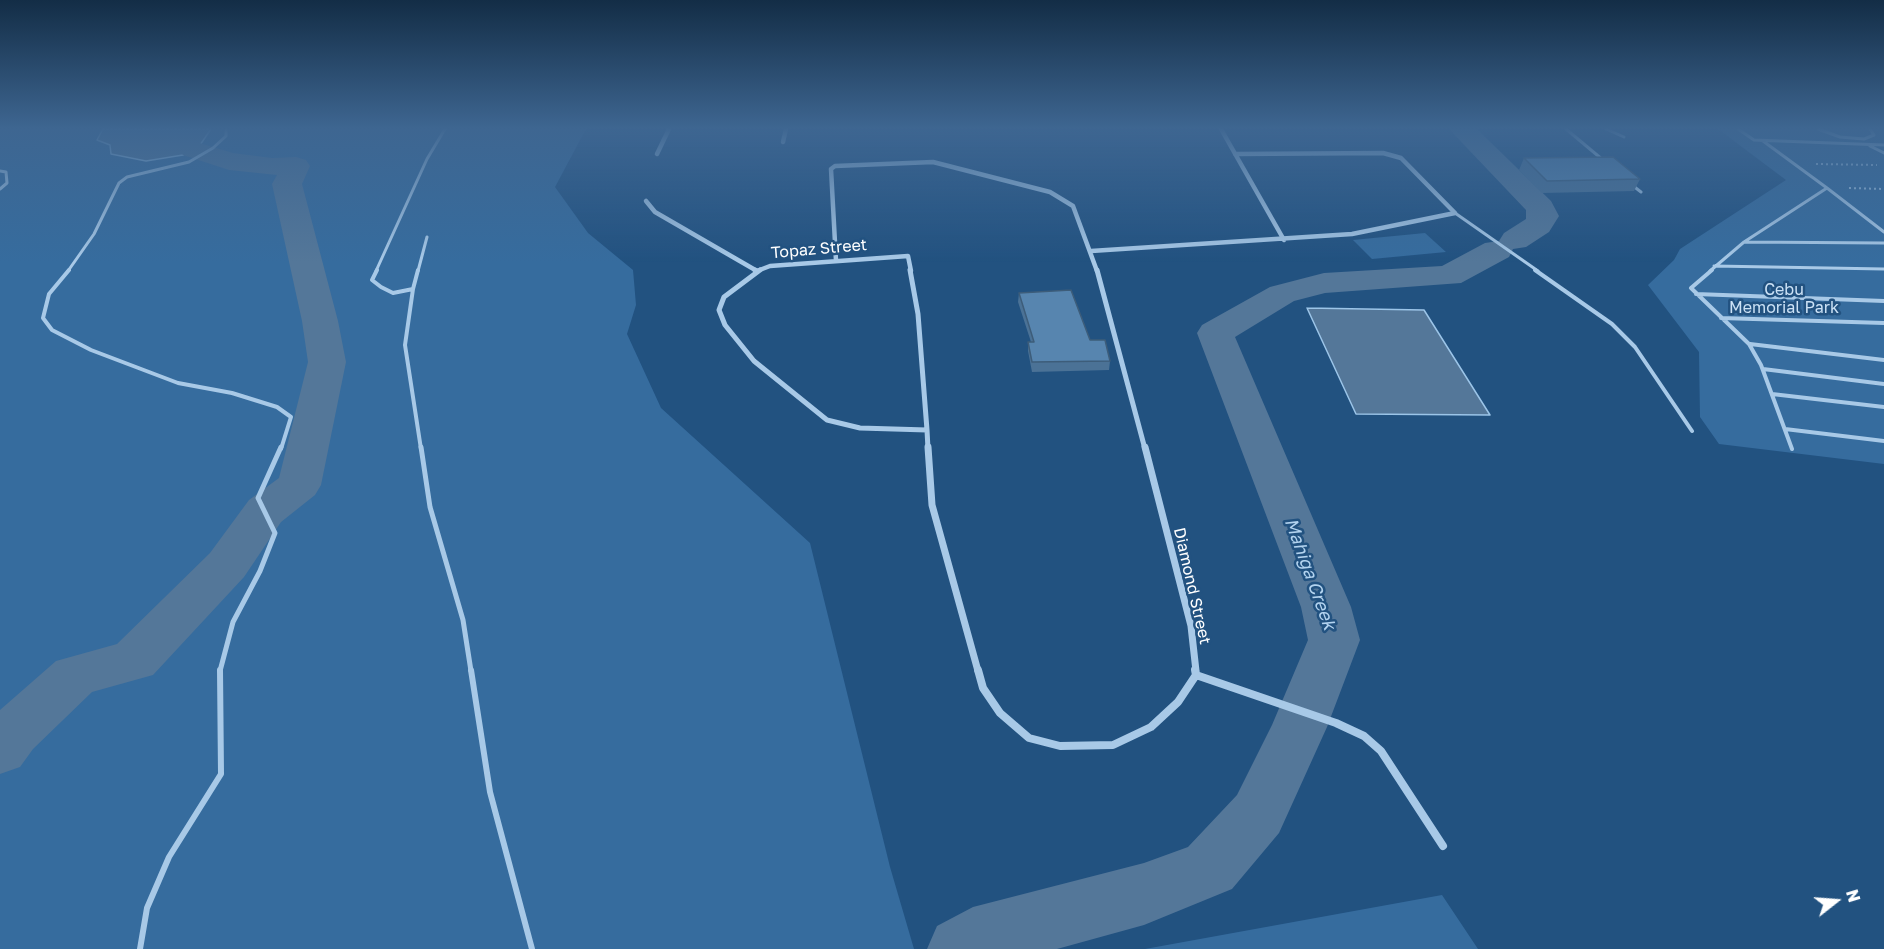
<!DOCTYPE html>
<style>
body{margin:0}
#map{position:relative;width:1884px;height:949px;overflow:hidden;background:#225280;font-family:"Golos Text",sans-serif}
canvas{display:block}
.north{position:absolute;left:1806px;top:871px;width:60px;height:60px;-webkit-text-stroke:4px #225280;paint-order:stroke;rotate:73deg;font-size:16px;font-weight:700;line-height:24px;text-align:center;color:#fff}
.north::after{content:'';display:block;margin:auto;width:21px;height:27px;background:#fff;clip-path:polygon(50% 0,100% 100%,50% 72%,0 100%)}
</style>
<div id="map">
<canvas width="1884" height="949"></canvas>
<div class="north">N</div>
</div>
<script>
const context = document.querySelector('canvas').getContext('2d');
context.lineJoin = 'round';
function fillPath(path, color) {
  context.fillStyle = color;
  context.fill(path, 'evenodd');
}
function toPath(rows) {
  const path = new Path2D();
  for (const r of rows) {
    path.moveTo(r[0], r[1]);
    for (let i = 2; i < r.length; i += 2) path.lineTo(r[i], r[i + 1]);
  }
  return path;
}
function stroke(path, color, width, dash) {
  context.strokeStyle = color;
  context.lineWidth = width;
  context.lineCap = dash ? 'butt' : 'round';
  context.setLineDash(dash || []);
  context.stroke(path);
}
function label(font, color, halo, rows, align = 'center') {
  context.font = font + ' "Golos Text",sans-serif';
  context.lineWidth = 5;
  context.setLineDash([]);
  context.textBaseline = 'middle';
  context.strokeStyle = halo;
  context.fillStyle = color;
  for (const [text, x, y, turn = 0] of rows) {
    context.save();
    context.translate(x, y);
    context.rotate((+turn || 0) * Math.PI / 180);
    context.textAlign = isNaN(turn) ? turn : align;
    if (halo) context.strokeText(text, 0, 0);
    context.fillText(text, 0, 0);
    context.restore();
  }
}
fillPath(toPath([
 [0,129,586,129,555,187,588,233,633,270,636,305,627,334,661,408,810,543,890,867,914,949,0,949],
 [1718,129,1884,129,1884,464,1719,444,1700,417,1699,352,1648,285,1674,260,1680,249,1786,180],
 [1425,233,1446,252,1372,259,1353,240],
 [1442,895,1478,949,1145,949]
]), '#366c9e');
const water = toPath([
 [103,129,211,129,200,145,183,155,146,161,111,154,110,145,97,140,103,129],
 [1307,308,1424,310,1490,415,1356,414,1307,308]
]);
fillPath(water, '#547799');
stroke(water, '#9cc5e8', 1.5);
fillPath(toPath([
 [1449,129,1477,129,1551,201,1559,216,1549,232,1526,247,1513,249,1509,257,1461,283,1325,293,1294,301,1235,337,1351,607,1360,640,1327,727,1279,833,1232,889,1144,925,1057,949,927,949,937,926,973,907,1144,863,1188,847,1237,795,1272,725,1308,640,1301,607,1197,333,1202,325,1270,287,1324,273,1442,266,1485,243,1499,241,1504,233,1526,219,1526,210,1449,129],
 [193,141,233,153,272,158,296,157,306,160,310,166,302,184,338,321,346,362,321,485,315,495,281,522,244,577,153,675,92,692,33,749,20,767,0,774,0,710,56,661,117,644,210,553,249,500,279,478,308,362,302,321,272,184,277,175,229,170,183,155,179,149,183,143,193,141]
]), '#547799');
stroke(toPath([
 [1816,164,1877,165],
 [1849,188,1884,189]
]), '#a8c9e7', 2, [2, 3]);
stroke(toPath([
 [1566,129,1603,160],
 [1606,129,1624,137],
 [1738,129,1754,140,1884,145],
 [1818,129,1840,137,1864,139,1874,135,1870,129],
 [1870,146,1884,153],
 [0,171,6,172,7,183,0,189],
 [1632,185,1641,192],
 [1827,188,1884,232],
 [1455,213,1538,271],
 [1744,242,1884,243],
 [1714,266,1884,269],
 [68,271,94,234,119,183,127,177,189,162,213,148,226,136,226,129],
 [376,271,427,159,445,129],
 [418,271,427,237],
 [1710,271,1744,242,1827,188,1763,141]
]), '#a8c9e7', 3);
stroke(toPath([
 [69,270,49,294,43,318,52,330,91,350,178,383,232,393,277,407,291,417,281,449],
 [377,270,372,280,381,287,393,293,413,289,405,345,421,449],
 [1535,270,1612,324,1635,347,1692,431],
 [1712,270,1691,288,1749,344,1761,365,1792,449],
 [413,289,418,270],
 [1696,294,1884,301],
 [1721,318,1884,323],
 [1750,344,1884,360],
 [1763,369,1884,384],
 [1772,394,1884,407],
 [1785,429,1884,441]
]), '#a8c9e7', 4);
stroke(toPath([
 [421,447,430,507,463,620,471,671],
 [220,671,233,622,260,571,275,533,258,498,281,447]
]), '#a8c9e7', 5);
stroke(toPath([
 [471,670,490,792,532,949],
 [140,949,147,908,169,857,221,774,220,670]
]), '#a8c9e7', 6);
stroke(toPath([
 [1221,129,1284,240],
 [783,142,786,129],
 [657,154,669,129],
 [1235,154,1383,153,1401,158,1455,213],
 [646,201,655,212,757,271],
 [1091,251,1352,234,1455,213],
 [836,261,831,169,835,166,933,162,1050,192,1073,206,1097,271],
 [757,271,770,266,908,256,911,271]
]), '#a8c9e7', 4.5);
stroke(toPath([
 [755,270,757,271],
 [760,270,724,297,719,310,725,325,754,361,827,420,860,428,927,430],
 [910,270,918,314,927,430],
 [1097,270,1145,449],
 [927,430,928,449]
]), '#a8c9e7', 5);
stroke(toPath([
 [928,447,932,505,978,671],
 [1145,447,1191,626,1196,671]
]), '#a8c9e7', 7);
stroke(toPath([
 [978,670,983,688,1000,713,1029,738,1060,746,1113,745,1151,727,1178,702,1196,675,1195,670],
 [1196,675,1336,723,1364,736,1381,751,1443,846]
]), '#a8c9e7', 8);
fillPath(toPath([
 [1524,158,1640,179,1634,191,1542,193,1519,170],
 [1019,293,1090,340,1110,361,1109,370,1032,372,1028,351,1028,342,1031,342,1018,302]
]), '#4b7296');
const building = toPath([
 [1613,157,1640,179,1547,181,1524,158,1613,157],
 [1071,290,1090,340,1105,340,1110,361,1032,362,1028,342,1034,342,1019,293,1071,290]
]);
fillPath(building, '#5785af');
stroke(building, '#3d5d7a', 1.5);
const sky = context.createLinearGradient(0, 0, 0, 262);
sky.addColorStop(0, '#132d46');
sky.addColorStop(0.49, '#3e6691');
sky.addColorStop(1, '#3e669100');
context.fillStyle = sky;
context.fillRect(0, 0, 1884, 262);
label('16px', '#fff', '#225280', [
 ["Topaz Street",819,249,-5],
 ["Diamond Street",1192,586,77]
]);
label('16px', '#cce2f6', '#225280', [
 ["Cebu",1784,290],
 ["Memorial Park",1784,308]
]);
label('italic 18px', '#b3d3ef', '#225280', [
 ["Mahiga Creek",1310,574,70]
]);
</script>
